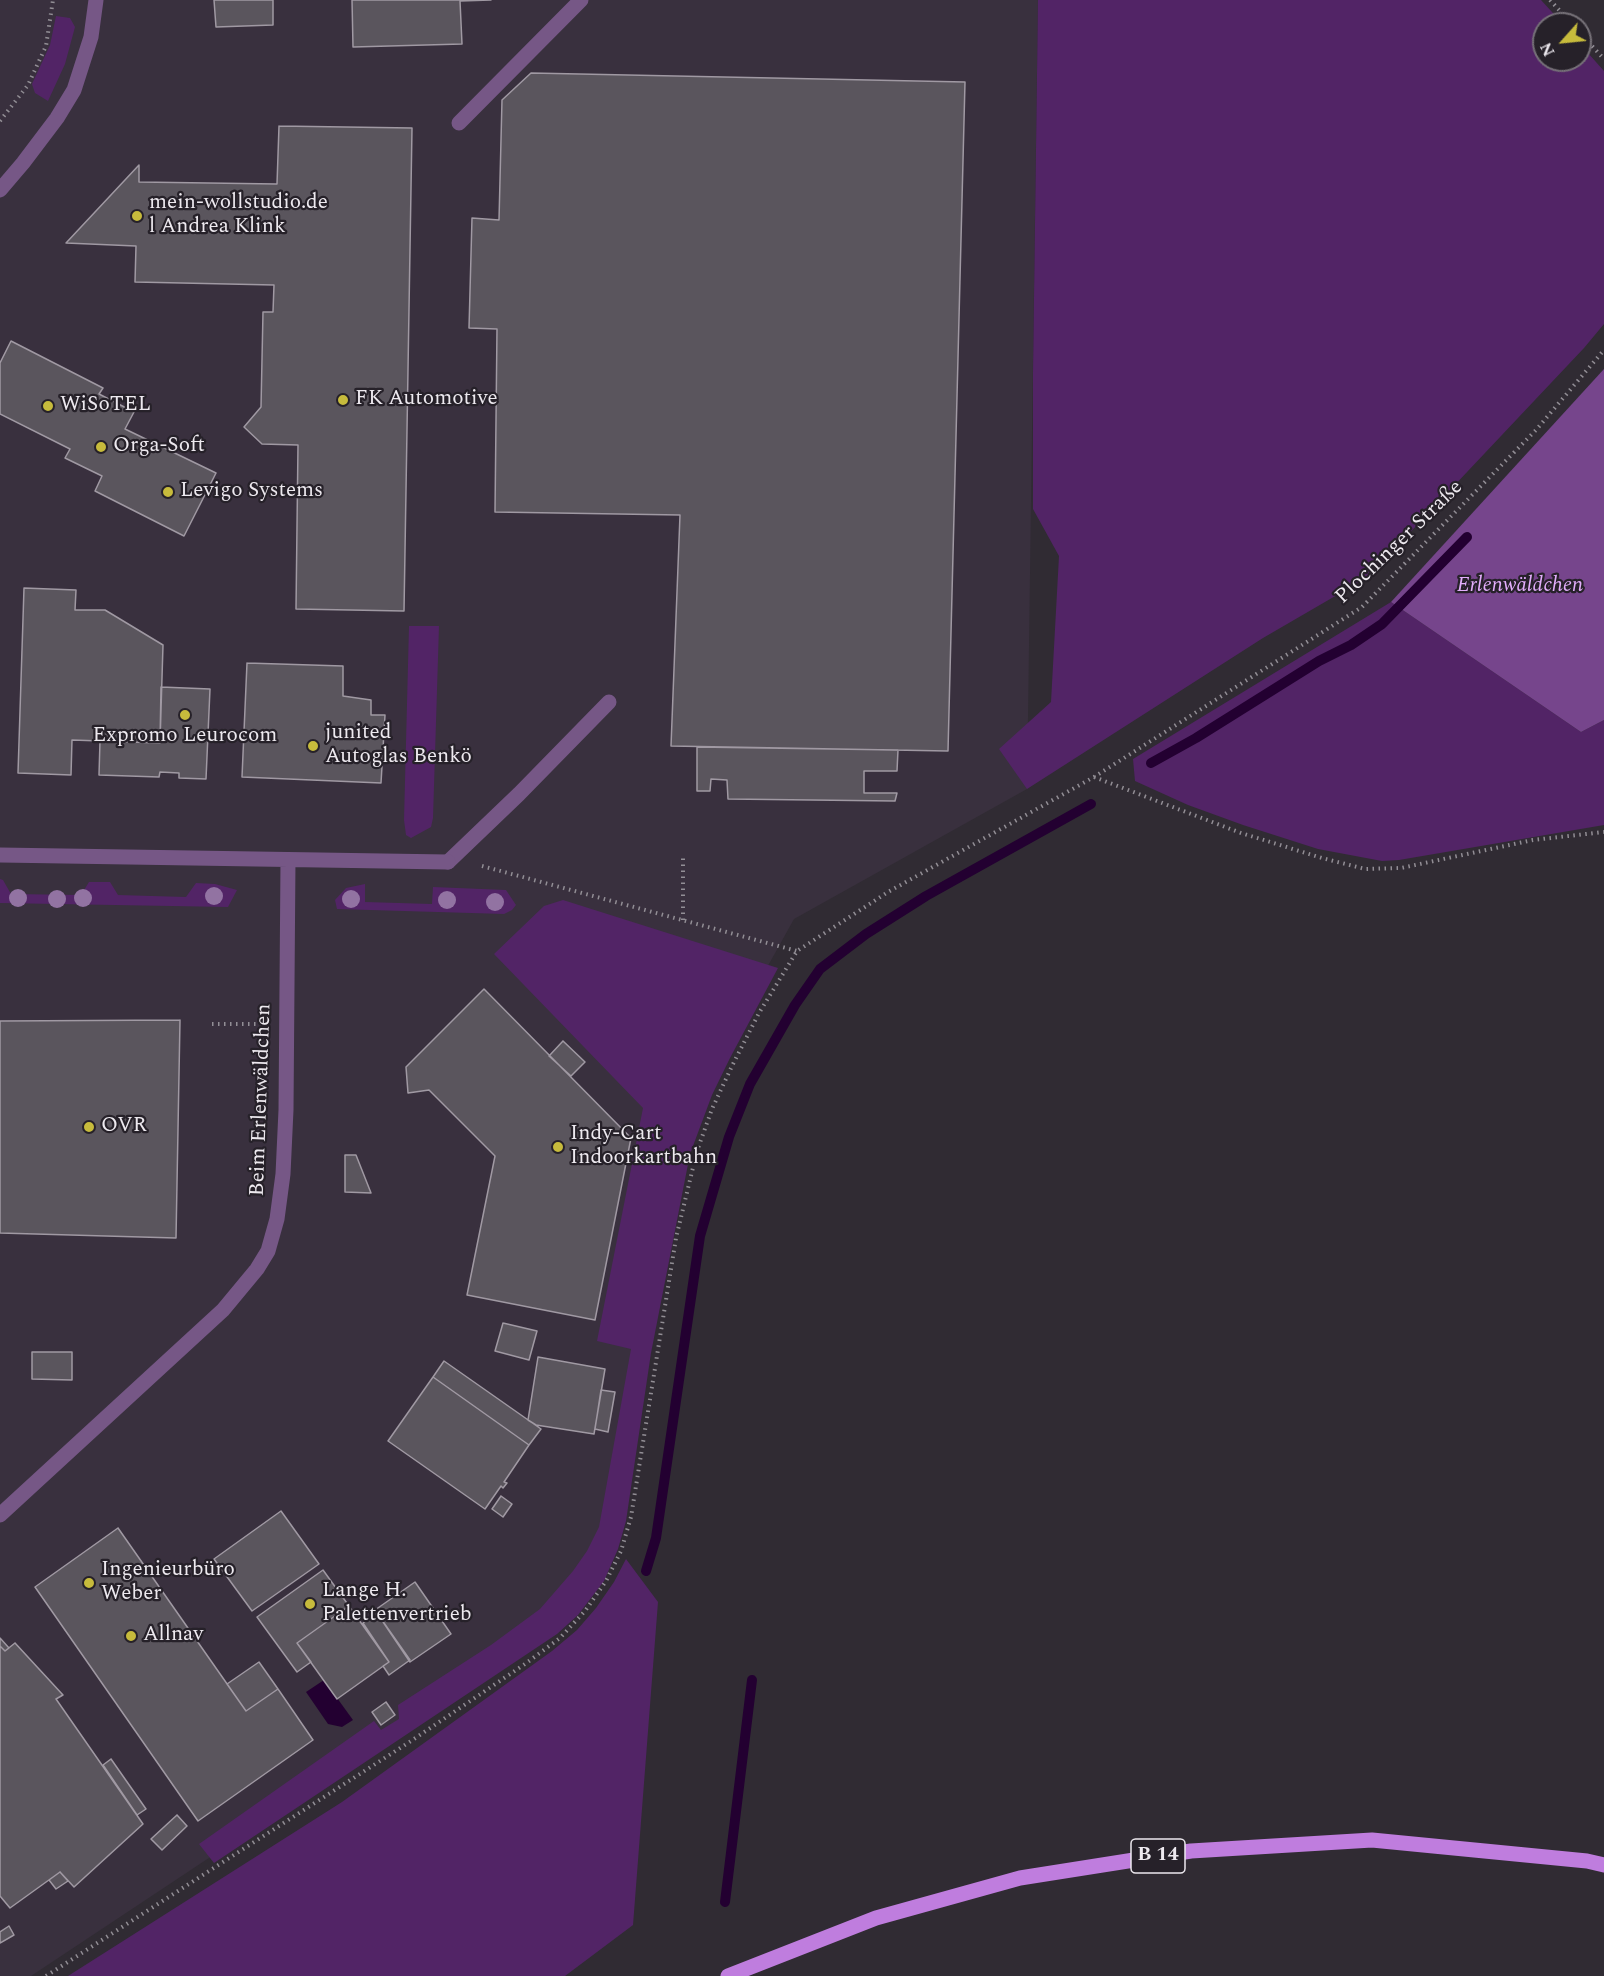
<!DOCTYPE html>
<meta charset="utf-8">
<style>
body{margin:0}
#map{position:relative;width:1604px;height:1976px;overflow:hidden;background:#302b33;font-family:Spectral,serif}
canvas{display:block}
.north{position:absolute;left:1532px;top:12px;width:60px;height:60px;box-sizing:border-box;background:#262129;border:2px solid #767178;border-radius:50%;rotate:243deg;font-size:16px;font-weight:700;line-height:24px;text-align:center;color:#ede9ef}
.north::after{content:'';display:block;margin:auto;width:21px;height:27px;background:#c7bb3c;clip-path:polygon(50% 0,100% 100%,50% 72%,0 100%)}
</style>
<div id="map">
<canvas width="1604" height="1976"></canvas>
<div class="north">N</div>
</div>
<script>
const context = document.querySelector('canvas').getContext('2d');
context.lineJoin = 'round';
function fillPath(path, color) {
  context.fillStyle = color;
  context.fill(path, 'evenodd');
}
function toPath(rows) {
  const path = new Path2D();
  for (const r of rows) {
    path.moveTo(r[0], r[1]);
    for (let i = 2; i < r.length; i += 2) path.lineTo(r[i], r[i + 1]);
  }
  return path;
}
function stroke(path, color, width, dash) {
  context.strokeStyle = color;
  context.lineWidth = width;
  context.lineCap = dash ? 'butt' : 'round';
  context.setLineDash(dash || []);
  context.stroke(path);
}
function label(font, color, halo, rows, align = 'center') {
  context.font = font + ' Spectral,serif';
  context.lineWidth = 4.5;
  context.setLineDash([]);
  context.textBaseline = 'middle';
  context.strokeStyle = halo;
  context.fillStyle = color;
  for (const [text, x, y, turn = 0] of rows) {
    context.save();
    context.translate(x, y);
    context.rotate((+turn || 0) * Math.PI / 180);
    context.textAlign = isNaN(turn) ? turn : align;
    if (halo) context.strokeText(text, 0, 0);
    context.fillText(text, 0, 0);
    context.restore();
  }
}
fillPath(toPath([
 [0,0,1038,0,1027,789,794,919,700,1088,590,1572,346,1767,31,1976,0,1976]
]), '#39303e');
fillPath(toPath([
 [1038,0,1541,0,1563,24,1544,24,1544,60,1580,60,1580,44,1604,71,1604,324,1584,348,1368,577,1263,638,1027,789,999,749,1051,702,1059,556,1033,509,1033,372],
 [56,16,70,18,75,27,65,64,48,101,35,93,32,84,50,45],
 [1391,602,1581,732,1604,720,1604,825,1399,860,1382,861,1318,849,1243,825,1188,805,1135,781,1133,759],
 [409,626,439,626,433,818,431,827,411,838,406,835,404,820],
 [0,879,3,880,11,894,81,895,89,882,110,882,118,895,186,897,196,883,215,884,237,890,228,907,0,903],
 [365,884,365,902,432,904,433,887,506,890,516,905,512,910,504,914,337,909,335,900,346,888],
 [563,900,778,968,730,1058,712,1095,690,1154,651,1353,626,1521,618,1549,604,1581,578,1615,557,1634,214,1863,199,1844,374,1721,381,1730,399,1719,398,1705,491,1645,540,1609,573,1571,587,1551,599,1527,631,1349,597,1341,643,1108,494,954,544,906],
 [626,1559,658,1602,633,1925,565,1976,68,1976,342,1802,552,1651,577,1630,596,1608,614,1582]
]), '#522466');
fillPath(toPath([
 [1604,369,1604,720,1581,732,1391,602]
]), '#76458c');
fillPath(toPath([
 [324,1680,353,1720,342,1727,328,1724,306,1692]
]), '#230031');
stroke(toPath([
 [1151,763,1196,738,1319,661,1351,645,1382,624,1467,537],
 [646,1571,656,1538,700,1236,729,1137,750,1084,795,1005,820,969,866,934,926,896,1091,804],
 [725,1902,752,1680]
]), '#230031', 10);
const building = toPath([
 [214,0,273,0,273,25,216,27,214,0],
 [352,0,491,0,460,1,462,44,353,47,352,0],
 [531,73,965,82,948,751,671,746,680,515,495,512,497,329,469,328,472,218,499,220,502,100,531,73],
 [279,126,412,128,404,611,296,609,298,445,262,444,244,427,261,407,263,312,273,312,274,285,135,282,136,246,66,243,139,165,139,182,277,184,279,126],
 [11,341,103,388,99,394,134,412,125,429,216,473,184,536,95,491,102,476,65,458,70,449,0,414,0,363,11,341],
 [24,588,76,590,75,610,105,610,163,645,160,743,72,740,71,775,18,773,24,588],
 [247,663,343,666,343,696,371,700,371,715,385,715,381,783,242,777,247,663],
 [161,687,210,689,206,779,179,778,179,773,160,772,159,777,99,775,100,741,160,743,161,687],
 [697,747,898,750,897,771,864,771,864,793,897,793,895,801,728,799,727,780,711,779,710,791,697,791,697,747],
 [484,989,631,1138,595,1320,467,1295,495,1156,429,1090,408,1093,406,1067,484,989],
 [180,1020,176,1238,0,1233,0,1021,180,1020],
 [563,1041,585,1062,571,1076,549,1056,563,1041],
 [345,1155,356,1155,371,1193,345,1192,345,1155],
 [503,1323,537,1331,529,1360,495,1351,503,1323],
 [32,1352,72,1352,72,1380,32,1379,32,1352],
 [538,1357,605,1369,594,1434,536,1425,528,1420,538,1357],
 [444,1361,541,1429,529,1445,433,1377,444,1361],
 [433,1377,529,1445,504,1482,507,1483,503,1488,501,1486,485,1509,388,1441,433,1377],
 [601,1390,615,1392,608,1432,595,1429,601,1390],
 [501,1496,512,1504,503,1517,492,1509,501,1496],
 [281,1511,319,1564,252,1611,214,1559,281,1511],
 [118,1528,246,1711,278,1689,313,1740,198,1821,35,1587,118,1528],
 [323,1570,349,1606,297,1643,311,1662,297,1672,257,1617,323,1570],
 [415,1582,451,1634,410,1662,375,1610,415,1582],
 [349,1606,389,1662,337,1699,297,1643,349,1606],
 [377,1613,410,1660,389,1675,383,1666,389,1662,363,1623,377,1613],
 [0,1638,9,1648,5,1651,0,1646,0,1638],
 [15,1643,63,1695,56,1699,143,1824,74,1887,60,1872,10,1908,0,1896,0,1646,5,1651,15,1643],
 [259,1662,278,1689,246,1711,227,1684,259,1662],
 [386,1702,395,1715,381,1725,372,1712,386,1702],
 [111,1759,146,1809,137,1815,103,1765,111,1759],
 [177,1815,187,1826,162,1850,151,1839,177,1815],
 [60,1872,68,1881,56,1889,49,1880,60,1872],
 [9,1926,14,1935,0,1943,0,1932,9,1926]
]);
fillPath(building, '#5a555d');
stroke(building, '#a099a3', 1.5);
stroke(toPath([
 [1550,0,1572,24],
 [1580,33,1604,59],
 [0,121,28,85,46,46,53,0],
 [1094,777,1241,833,1322,858,1365,869,1401,868,1533,840,1604,832],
 [482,866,797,951],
 [683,920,683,855],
 [212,1024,261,1024],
 [46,1976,411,1741,525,1664,560,1638,585,1611,606,1581,621,1551,631,1517,676,1238,697,1151,712,1109,732,1066,759,1013,797,951,888,892,1094,777,1362,607,1536,430,1604,350]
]), '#928e95', 4, [1.5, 4.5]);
stroke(toPath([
 [459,123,581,0],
 [448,862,519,794,609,702]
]), '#765786', 15);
stroke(toPath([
 [0,190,23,163,57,118,74,90,91,37,96,0],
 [0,855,448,862],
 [0,1515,223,1310,257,1269,268,1251,277,1219,283,1174,286,1110,288,860]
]), '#765786', 15);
stroke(toPath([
 [728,1976,876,1918,1020,1878,1191,1851,1372,1840,1587,1861,1604,1865]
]), '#bf7dde', 15);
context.fillStyle = '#9273a2';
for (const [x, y] of [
 [214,896],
 [18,898],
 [83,898],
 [57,899],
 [351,899],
 [447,900],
 [495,902]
]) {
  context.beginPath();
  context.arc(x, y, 9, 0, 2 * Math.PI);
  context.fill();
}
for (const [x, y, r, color] of [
 [137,216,6,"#c7bb3c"],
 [343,400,6,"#c7bb3c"],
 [48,406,6,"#c7bb3c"],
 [101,447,6,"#c7bb3c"],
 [168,492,6,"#c7bb3c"],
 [185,715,6,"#c7bb3c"],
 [313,746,6,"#c7bb3c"],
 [89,1127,6,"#c7bb3c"],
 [558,1147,6,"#c7bb3c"],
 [89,1583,6,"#c7bb3c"],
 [310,1604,6,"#c7bb3c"],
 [131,1636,6,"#c7bb3c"]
]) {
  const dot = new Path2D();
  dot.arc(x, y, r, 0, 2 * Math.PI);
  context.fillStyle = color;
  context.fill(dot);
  stroke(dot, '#262129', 2);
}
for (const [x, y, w] of [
 [1158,1856,54]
]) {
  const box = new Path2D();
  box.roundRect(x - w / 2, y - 17, w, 34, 4.5);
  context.fillStyle = '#262129';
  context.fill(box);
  stroke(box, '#ede9ef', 1.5);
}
label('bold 20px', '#ede9ef', null, [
 ["B 14",1158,1856]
]);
label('21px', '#ede9ef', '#262129', [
 ["mein-wollstudio.de",149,204],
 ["l Andrea Klink",149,228],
 ["FK Automotive",355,400],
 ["WiSoTEL",60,406],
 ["Orga-Soft",113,447],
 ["Levigo Systems",180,492],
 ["junited",325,734],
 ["Autoglas Benkö",325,758],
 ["Expromo Leurocom",185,737,"center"],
 ["OVR",101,1127],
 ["Indy-Cart",570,1135],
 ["Indoorkartbahn",570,1159],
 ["Ingenieurbüro",101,1571],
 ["Weber",101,1595],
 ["Lange H.",322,1592],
 ["Palettenvertrieb",322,1616],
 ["Allnav",143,1636]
], 'left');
label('21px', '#ede9ef', '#262129', [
 ["Plochinger Straße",1400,543,-44],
 ["Beim Erlenwäldchen",262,1100,-88]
]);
label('italic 21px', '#e3aefc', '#262129', [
 ["Erlenwäldchen",1520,587]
]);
</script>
